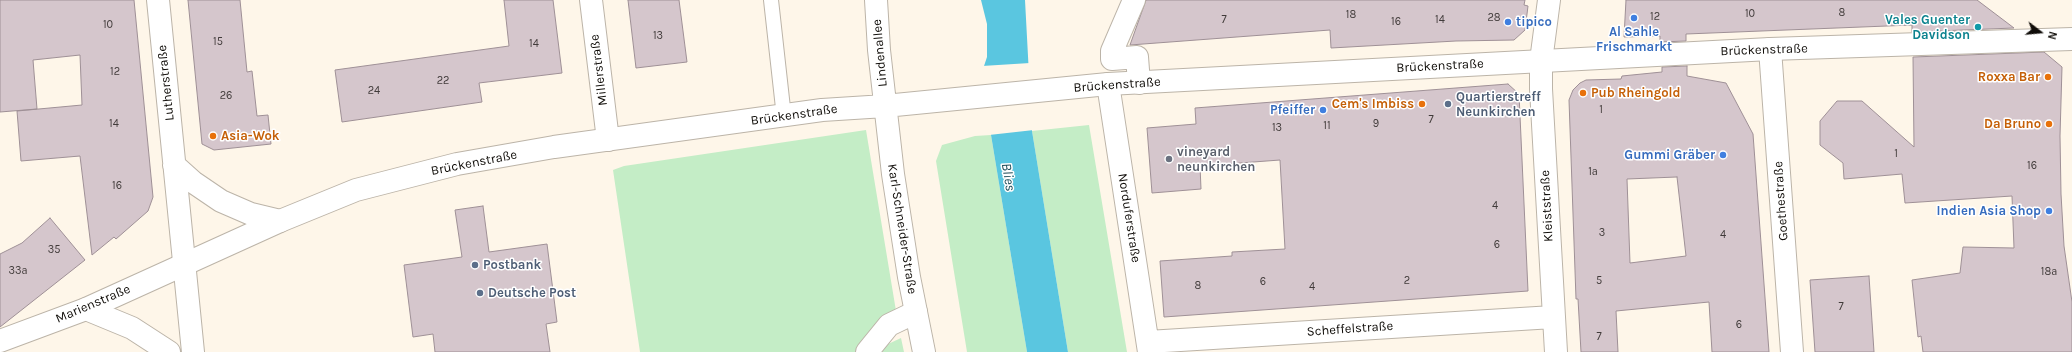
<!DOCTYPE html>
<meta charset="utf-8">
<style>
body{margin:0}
#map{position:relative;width:2072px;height:352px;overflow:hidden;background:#fef6e9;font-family:Karla,sans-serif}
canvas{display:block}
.north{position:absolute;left:2020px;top:12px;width:40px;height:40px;-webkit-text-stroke:3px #fff;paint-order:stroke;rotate:106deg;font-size:11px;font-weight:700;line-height:16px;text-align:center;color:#100d09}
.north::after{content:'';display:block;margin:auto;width:14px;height:18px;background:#100d09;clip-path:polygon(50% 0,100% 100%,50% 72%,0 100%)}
</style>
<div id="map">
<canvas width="2072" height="352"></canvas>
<div class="north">N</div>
</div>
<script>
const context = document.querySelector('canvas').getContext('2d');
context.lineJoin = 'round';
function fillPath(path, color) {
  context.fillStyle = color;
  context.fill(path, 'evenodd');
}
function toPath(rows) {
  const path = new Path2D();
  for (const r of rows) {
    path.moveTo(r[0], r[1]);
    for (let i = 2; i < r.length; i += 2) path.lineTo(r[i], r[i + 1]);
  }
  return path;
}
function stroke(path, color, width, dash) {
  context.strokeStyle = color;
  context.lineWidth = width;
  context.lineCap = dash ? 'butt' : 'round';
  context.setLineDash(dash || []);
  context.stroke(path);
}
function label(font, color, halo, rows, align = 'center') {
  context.font = font + ' Karla,sans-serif';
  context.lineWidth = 3;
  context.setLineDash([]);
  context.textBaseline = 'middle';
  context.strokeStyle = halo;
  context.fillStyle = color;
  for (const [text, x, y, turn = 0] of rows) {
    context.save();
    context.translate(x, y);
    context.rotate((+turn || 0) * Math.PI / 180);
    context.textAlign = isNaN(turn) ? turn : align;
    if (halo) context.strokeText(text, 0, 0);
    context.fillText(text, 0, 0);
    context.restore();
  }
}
fillPath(toPath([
 [1089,125,1127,352,1068,352,1032,131],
 [866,130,896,311,879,320,857,352,640,352,613,170,624,166],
 [991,135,1027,352,967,352,936,161,942,145,975,136],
 [901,338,904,352,882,352,886,345]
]), '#c4edc6');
fillPath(toPath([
 [981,0,1025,0,1032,131,1068,352,1027,352,991,135,984,66,987,57,987,24]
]), '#5ac6e0');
fillPath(toPath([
 [1030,63,1034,130,989,135,982,66]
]), '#fef6e9');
const building = toPath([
 [0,0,134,0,153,197,148,211,116,239,114,237,92,255,80,156,21,161,17,111,82,105,80,55,33,60,37,109,0,112,0,0],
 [188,0,240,0,247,72,252,71,257,116,268,115,271,144,214,150,202,144,188,0],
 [504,0,553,0,562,73,479,83,482,102,342,122,335,70,509,46,504,0],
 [628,0,679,0,687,62,636,68,628,0],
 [1146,0,1525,0,1524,5,1528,6,1525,30,1514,40,1456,41,1331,48,1330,30,1130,45,1146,0],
 [1626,0,1977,0,2014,28,1912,32,1912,25,1686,34,1686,41,1660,42,1660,36,1624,37,1626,0],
 [2044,52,2062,67,2060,136,2061,194,2064,246,2072,302,2072,352,1923,352,1921,336,1918,337,1912,280,1960,273,1963,247,2014,248,2012,196,1905,203,1902,174,1844,179,1843,163,1820,145,1820,121,1837,101,1862,101,1914,147,1913,57,2044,52],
 [1687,66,1687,76,1726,83,1753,134,1769,352,1712,352,1709,302,1616,311,1618,352,1581,352,1578,299,1576,299,1569,100,1573,90,1580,83,1586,80,1621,79,1622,76,1662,72,1662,67,1687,66],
 [1677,177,1686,256,1630,263,1627,179,1677,177],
 [1508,84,1519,94,1528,291,1164,317,1160,261,1232,256,1232,252,1285,249,1280,160,1200,166,1201,189,1152,193,1147,128,1196,124,1195,108,1508,84],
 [483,206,489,252,547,244,557,322,546,324,550,352,435,352,433,334,413,337,404,265,462,257,455,210,483,206],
 [50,218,85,260,0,327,0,254,22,243,50,218],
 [1869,276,1874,352,1815,352,1810,280,1869,276]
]);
fillPath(building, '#d5c6cc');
stroke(building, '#9f9096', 1);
const lane = toPath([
 [771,0,784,117]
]);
const street = toPath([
 [158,0,193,352],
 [591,0,608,140],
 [1134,0,1112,51,1112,59,1137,57,1139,83],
 [1549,0,1541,61,1541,89,1556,352],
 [1770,49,1792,352],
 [1108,84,1149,352],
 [174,165,193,182,221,201,251,214,280,221],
 [86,309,132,328,169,352],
 [1148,342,1553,317],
 [867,352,889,325,916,312]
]);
const secondary = toPath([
 [876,0,879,50,893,174,909,277,924,352],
 [0,341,86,309,280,221,356,190,457,164,554,147,822,110,885,106,1108,84,1770,49,2072,39]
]);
stroke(lane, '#bcb4a8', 16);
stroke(street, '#bcb4a8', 24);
stroke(secondary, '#bcb4a8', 24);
stroke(lane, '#fff', 14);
stroke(street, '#fff', 22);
stroke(secondary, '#fff', 22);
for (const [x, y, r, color] of [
 [1634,18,4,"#3f7fe0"],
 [1508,22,4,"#3f7fe0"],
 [1978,27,4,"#0f9aa8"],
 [2048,77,4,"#e8710a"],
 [1583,93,4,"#e8710a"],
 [1422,104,4,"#e8710a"],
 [1448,104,4,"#5c6f8a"],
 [1323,110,4,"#3f7fe0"],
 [2049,124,4,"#e8710a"],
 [213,136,4,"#e8710a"],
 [1723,155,4,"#3f7fe0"],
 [1169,159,4,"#6b7280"],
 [2049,211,4,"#3f7fe0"],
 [475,265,4,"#5c6f8a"],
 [480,293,4,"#5c6f8a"]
]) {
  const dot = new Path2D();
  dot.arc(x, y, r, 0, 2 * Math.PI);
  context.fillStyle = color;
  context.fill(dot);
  stroke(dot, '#fff', 1.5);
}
label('11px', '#413b3a', null, [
 ["8",1842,13],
 ["10",1750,14],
 ["18",1351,15],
 ["12",1655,17],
 ["28",1494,18],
 ["7",1224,20],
 ["14",1440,20],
 ["16",1396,22],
 ["10",108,25],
 ["13",658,36],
 ["15",218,42],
 ["14",534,44],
 ["12",115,72],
 ["22",443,81],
 ["24",374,91],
 ["26",226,96],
 ["1",1601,110],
 ["7",1431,120],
 ["14",114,124],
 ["9",1376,124],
 ["11",1327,126],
 ["13",1277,128],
 ["1",1896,154],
 ["16",2032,166],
 ["1a",1593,172],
 ["16",117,186],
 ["4",1495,206],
 ["3",1602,233],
 ["4",1723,235],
 ["6",1497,245],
 ["35",54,250],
 ["33a",18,271],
 ["18a",2049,272],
 ["2",1407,281],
 ["5",1599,281],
 ["6",1263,282],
 ["8",1198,286],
 ["4",1312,287],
 ["7",1841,307],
 ["6",1739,325],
 ["7",1599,337]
]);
label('bold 13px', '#0d838f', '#fff', [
 ["Vales Guenter",1970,20],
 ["Davidson",1970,35]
], 'right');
label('bold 13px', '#366cbe', '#fff', [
 ["tipico",1516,22,"left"],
 ["Al Sahle",1634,32,"center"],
 ["Frischmarkt",1634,47,"center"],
 ["Pfeiffer",1315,110],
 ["Gummi Gräber",1715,155],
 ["Indien Asia Shop",2041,211]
], 'right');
label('13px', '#100d09', '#fff', [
 ["Brückenstraße",1764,50,-2],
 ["Lindenallee",880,53,-95],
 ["Brückenstraße",1440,66,-3],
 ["Millerstraße",599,70,-97],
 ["Lutherstraße",166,83,-96],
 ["Brückenstraße",1117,85,-4],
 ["Brückenstraße",794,115,-8],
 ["Brückenstraße",474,163,-11],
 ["Goethestraße",1781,201,-94],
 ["Kleiststraße",1547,206,-93],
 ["Norduferstraße",1129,218,81],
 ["Karl-Schneider-Straße",902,229,81],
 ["Marienstraße",93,304,-23],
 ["Scheffelstraße",1350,329,-4]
]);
label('bold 13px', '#c56008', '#fff', [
 ["Roxxa Bar",2040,77],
 ["Pub Rheingold",1591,93,"left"],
 ["Cem's Imbiss",1414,104],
 ["Da Bruno",2041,124],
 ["Asia-Wok",221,136,"left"]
], 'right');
label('bold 13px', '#4e5e75', '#fff', [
 ["Quartierstreff",1456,97],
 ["Neunkirchen",1456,112],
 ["Postbank",483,265],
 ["Deutsche Post",488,293]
], 'left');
label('bold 13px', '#5b616d', '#fff', [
 ["vineyard",1177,152],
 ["neunkirchen",1177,167]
], 'left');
label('italic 14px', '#21505c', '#fff', [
 ["Blies",1008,177,81]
]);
</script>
